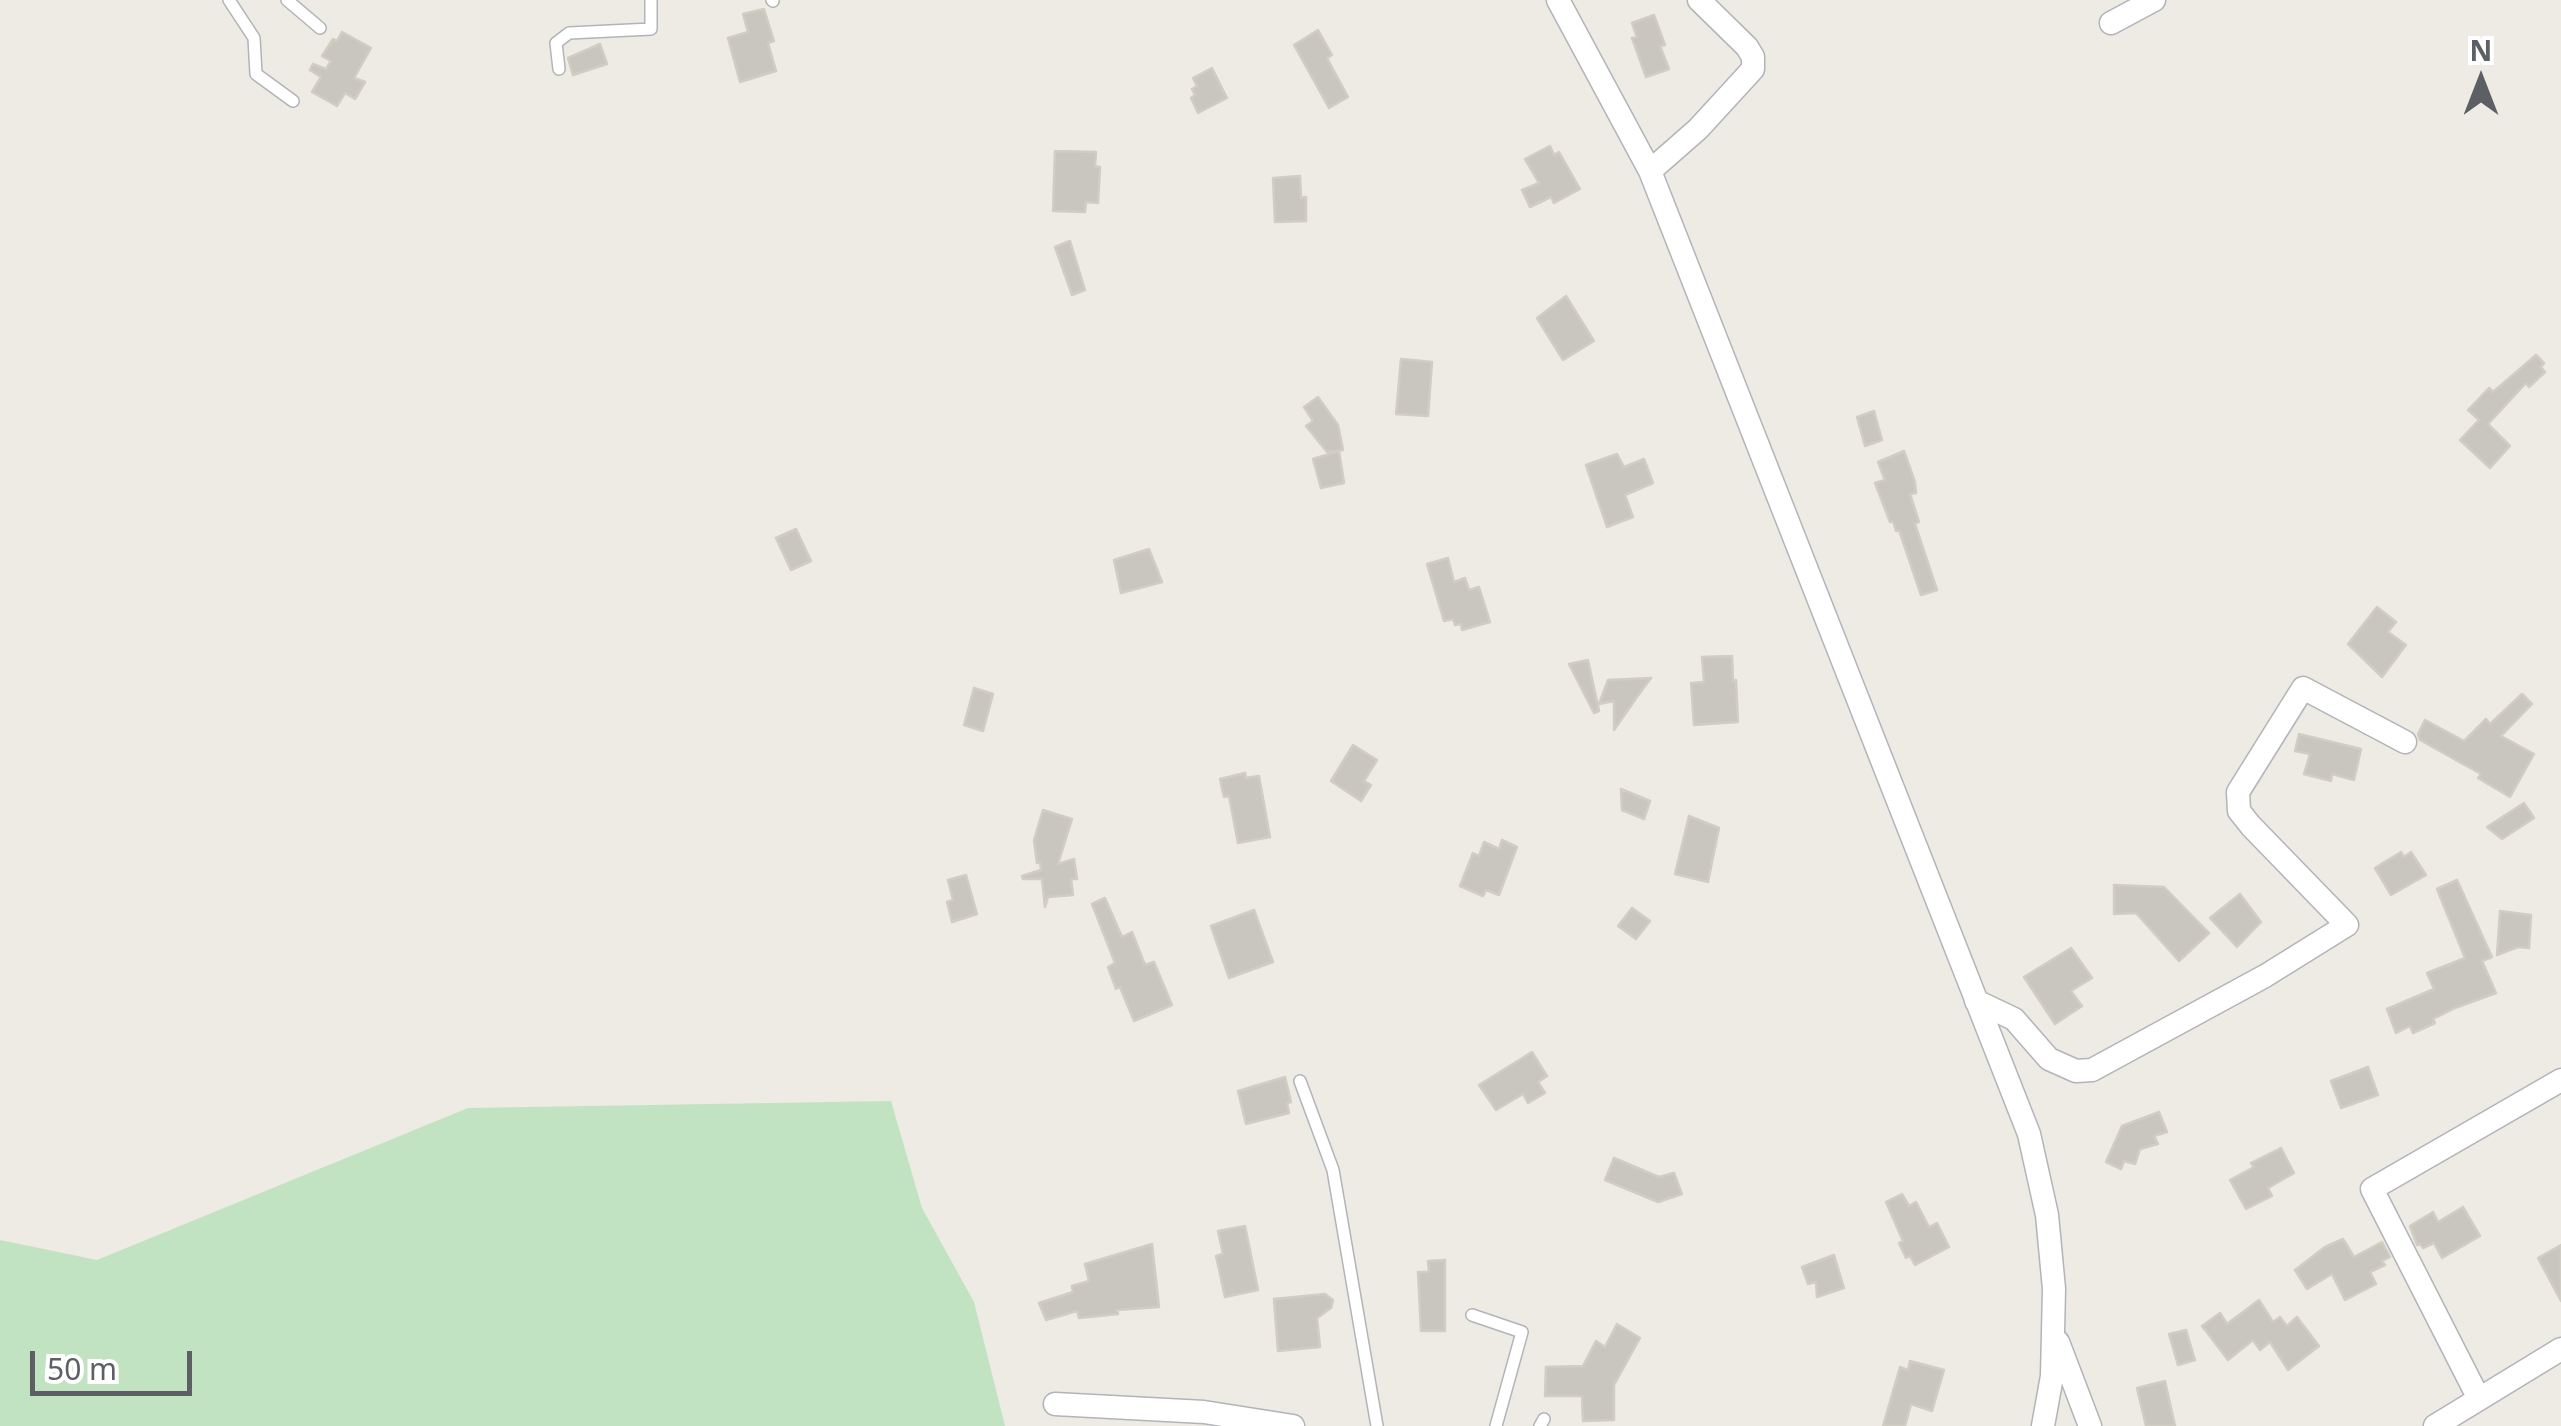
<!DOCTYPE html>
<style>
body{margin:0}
#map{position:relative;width:2561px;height:1426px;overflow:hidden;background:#edebe4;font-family:"Noto Sans",sans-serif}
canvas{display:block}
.north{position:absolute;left:2431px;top:30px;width:100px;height:100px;-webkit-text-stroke:8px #fff;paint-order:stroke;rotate:0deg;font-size:28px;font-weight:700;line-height:40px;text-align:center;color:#5c5f63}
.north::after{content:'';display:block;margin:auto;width:35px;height:45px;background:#5c5f63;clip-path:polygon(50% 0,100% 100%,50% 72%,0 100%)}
.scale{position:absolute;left:30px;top:1351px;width:162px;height:45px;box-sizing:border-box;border:5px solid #5c5f63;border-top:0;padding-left:12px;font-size:30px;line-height:35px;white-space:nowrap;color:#5c5f63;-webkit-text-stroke:8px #fff;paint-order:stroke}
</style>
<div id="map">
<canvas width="2561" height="1426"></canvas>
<div class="north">N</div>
<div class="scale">50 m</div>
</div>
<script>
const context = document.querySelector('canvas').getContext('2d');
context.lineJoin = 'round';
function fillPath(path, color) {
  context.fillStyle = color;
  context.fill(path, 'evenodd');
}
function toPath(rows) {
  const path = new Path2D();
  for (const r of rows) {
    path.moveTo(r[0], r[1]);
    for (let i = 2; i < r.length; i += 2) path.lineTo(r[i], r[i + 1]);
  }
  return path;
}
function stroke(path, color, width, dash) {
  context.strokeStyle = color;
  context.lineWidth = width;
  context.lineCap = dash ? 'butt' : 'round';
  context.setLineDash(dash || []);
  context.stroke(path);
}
fillPath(toPath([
 [891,1101,922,1208,974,1302,1005,1426,0,1426,0,1240,97,1260,468,1108]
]), '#c2e3c2');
const building = toPath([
 [764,9,774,41,768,43,776,71,740,82,728,38,748,32,743,14,764,9],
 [1654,15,1665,45,1660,46,1669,69,1646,77,1632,38,1637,37,1632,23,1654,15],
 [1318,30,1332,55,1327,58,1348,97,1329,108,1294,45,1318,30],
 [342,32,371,48,354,78,365,82,355,99,345,93,337,106,312,92,321,77,310,70,313,64,326,69,331,61,322,56,333,39,337,41,342,32],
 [600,44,607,64,573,75,568,58,600,44],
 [1212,68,1227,98,1198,113,1191,98,1195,95,1192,89,1197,86,1193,78,1212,68],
 [1550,146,1554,155,1559,152,1580,189,1554,203,1551,197,1530,207,1522,190,1539,183,1525,159,1550,146],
 [1055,151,1096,152,1095,166,1100,167,1098,203,1086,202,1085,212,1053,211,1055,151],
 [1300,176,1301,198,1306,197,1306,221,1275,222,1273,178,1300,176],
 [1070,241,1085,290,1072,295,1055,247,1070,241],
 [1566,296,1594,341,1563,360,1537,318,1566,296],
 [2536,355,2544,363,2541,367,2545,372,2529,387,2526,383,2488,424,2510,446,2490,468,2460,440,2479,420,2468,410,2489,388,2493,392,2536,355],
 [1401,359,1432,362,1428,416,1396,414,1401,359],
 [1318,397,1338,425,1343,450,1327,452,1306,426,1313,421,1304,407,1318,397],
 [1874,411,1882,440,1865,446,1857,417,1874,411],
 [1339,451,1344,483,1321,488,1313,459,1339,451],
 [1904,451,1915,482,1916,493,1910,494,1919,522,1915,524,1937,590,1921,595,1899,530,1896,531,1893,521,1890,522,1875,483,1885,480,1878,462,1904,451],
 [1617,454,1624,467,1644,459,1653,483,1625,495,1633,517,1607,527,1586,465,1617,454],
 [796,529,811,561,791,570,776,538,796,529],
 [1149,549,1162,582,1121,593,1114,560,1149,549],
 [1448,558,1454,582,1465,578,1469,590,1479,587,1490,622,1462,630,1461,624,1455,625,1453,619,1444,621,1427,564,1448,558],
 [2377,607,2396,622,2388,632,2406,645,2382,677,2348,644,2377,607],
 [1732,656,1733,681,1736,680,1738,722,1694,725,1691,683,1704,682,1702,657,1732,656],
 [1588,660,1599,711,1594,713,1569,664,1588,660],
 [1651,678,1637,697,1614,730,1614,701,1599,704,1608,680,1651,678],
 [974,688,993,694,983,731,964,725,974,688],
 [2522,694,2532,704,2501,736,2534,754,2510,797,2478,778,2481,774,2420,740,2418,734,2425,720,2464,741,2486,719,2490,724,2522,694],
 [2299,734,2361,749,2354,780,2332,774,2331,781,2304,774,2310,754,2295,751,2299,734],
 [1353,745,1377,760,1364,781,1371,785,1361,801,1331,781,1353,745],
 [1245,773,1246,778,1259,776,1270,837,1238,843,1229,796,1224,797,1220,779,1245,773],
 [1621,789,1650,801,1644,819,1622,810,1621,789],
 [2524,803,2534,818,2502,839,2487,827,2524,803],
 [1043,810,1072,819,1058,864,1074,859,1077,879,1071,879,1073,895,1048,897,1045,907,1042,879,1023,879,1022,876,1041,870,1040,862,1037,863,1034,840,1043,810],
 [1689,816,1719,828,1708,882,1675,874,1689,816],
 [1502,840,1517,847,1499,895,1486,890,1483,896,1460,886,1473,853,1479,856,1484,842,1499,849,1502,840],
 [2401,852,2404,857,2411,852,2426,875,2391,895,2375,868,2401,852],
 [966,875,977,914,952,922,947,902,953,900,948,880,966,875],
 [2457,880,2492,957,2482,961,2496,993,2455,1008,2433,1019,2435,1023,2413,1033,2410,1026,2396,1033,2387,1009,2434,989,2427,973,2465,958,2437,889,2457,880],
 [2114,885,2164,887,2209,933,2179,961,2136,913,2114,914,2114,885],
 [2240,894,2261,922,2237,947,2210,918,2240,894],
 [1105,898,1122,937,1132,932,1145,965,1154,962,1172,1005,1134,1021,1120,987,1116,989,1108,967,1115,963,1092,904,1105,898],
 [1632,908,1650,921,1636,939,1618,926,1632,908],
 [1254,910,1273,962,1229,978,1211,926,1254,910],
 [2500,911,2531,915,2529,948,2518,947,2497,955,2500,911],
 [2071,948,2092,978,2071,991,2082,1006,2055,1024,2024,977,2071,948],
 [1532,1052,1547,1076,1538,1082,1545,1093,1528,1103,1523,1094,1496,1110,1479,1085,1532,1052],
 [2368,1067,2378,1095,2341,1108,2331,1081,2368,1067],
 [1285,1077,1291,1102,1287,1103,1289,1113,1246,1124,1238,1091,1285,1077],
 [2159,1112,2167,1132,2154,1136,2158,1144,2140,1149,2135,1164,2124,1161,2121,1169,2106,1162,2122,1126,2159,1112],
 [2281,1148,2294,1173,2268,1188,2272,1196,2246,1209,2230,1180,2254,1167,2251,1163,2281,1148],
 [1614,1158,1659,1177,1674,1173,1682,1194,1658,1202,1605,1180,1614,1158],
 [1902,1194,1909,1206,1916,1202,1929,1227,1937,1223,1949,1247,1915,1265,1910,1256,1906,1258,1899,1243,1903,1241,1886,1202,1902,1194],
 [2463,1207,2480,1236,2442,1258,2434,1243,2423,1248,2420,1244,2417,1245,2410,1226,2433,1212,2438,1222,2463,1207],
 [1245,1226,1258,1290,1225,1297,1216,1256,1223,1254,1218,1231,1245,1226],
 [2343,1239,2354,1257,2382,1242,2390,1257,2382,1261,2385,1265,2370,1272,2376,1284,2345,1300,2332,1274,2307,1289,2295,1270,2325,1247,2343,1239],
 [1152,1244,1159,1307,1117,1310,1118,1314,1079,1318,1077,1311,1046,1320,1039,1303,1073,1292,1072,1286,1089,1281,1085,1264,1152,1244],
 [2561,1245,2561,1301,2538,1258,2561,1245],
 [1834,1255,1844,1288,1817,1297,1816,1282,1808,1284,1802,1267,1834,1255],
 [1445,1260,1445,1331,1421,1331,1418,1272,1429,1272,1428,1261,1445,1260],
 [1325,1294,1333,1300,1331,1308,1317,1318,1320,1347,1278,1351,1274,1299,1325,1294],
 [2259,1300,2273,1322,2280,1317,2287,1326,2297,1317,2319,1346,2288,1370,2270,1342,2260,1350,2253,1340,2228,1360,2202,1326,2220,1313,2227,1324,2259,1300],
 [1617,1324,1640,1338,1614,1385,1614,1420,1583,1421,1582,1396,1545,1396,1546,1367,1583,1366,1596,1341,1605,1347,1617,1324],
 [2186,1330,2195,1360,2178,1365,2169,1334,2186,1330],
 [1910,1361,1944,1370,1932,1411,1911,1404,1905,1426,1883,1426,1900,1367,1908,1370,1910,1361],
 [2165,1381,2175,1426,2146,1426,2137,1388,2165,1381]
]);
fillPath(building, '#c9c6c0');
stroke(building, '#d1cdc2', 2.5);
const lane = toPath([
 [229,0,254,38,256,74,293,101],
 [287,0,320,28],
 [772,0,773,1],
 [559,69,556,43,569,33,651,29,651,0],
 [1300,1081,1333,1170,1377,1426],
 [1472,1315,1522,1332,1496,1426],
 [1540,1426,1544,1419]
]);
const street = toPath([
 [1558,0,1650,171,2029,1134,2047,1215,2054,1289,2052,1376,2043,1426],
 [2111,23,2154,0],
 [1650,171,1698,129,1753,69,1753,57,1747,47,1699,0],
 [1976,1001,2014,1019,2049,1059,2076,1071,2092,1070,2265,976,2347,925,2251,826,2239,811,2238,792,2303,688,2405,742],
 [2058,1342,2090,1426],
 [2478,1397,2372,1189,2561,1080],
 [1055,1404,1204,1412,1293,1426],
 [2435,1426,2561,1349]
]);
stroke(lane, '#b1b4b8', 14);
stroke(street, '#b1b4b8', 25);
stroke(lane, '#fff', 11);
stroke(street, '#fff', 22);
</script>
